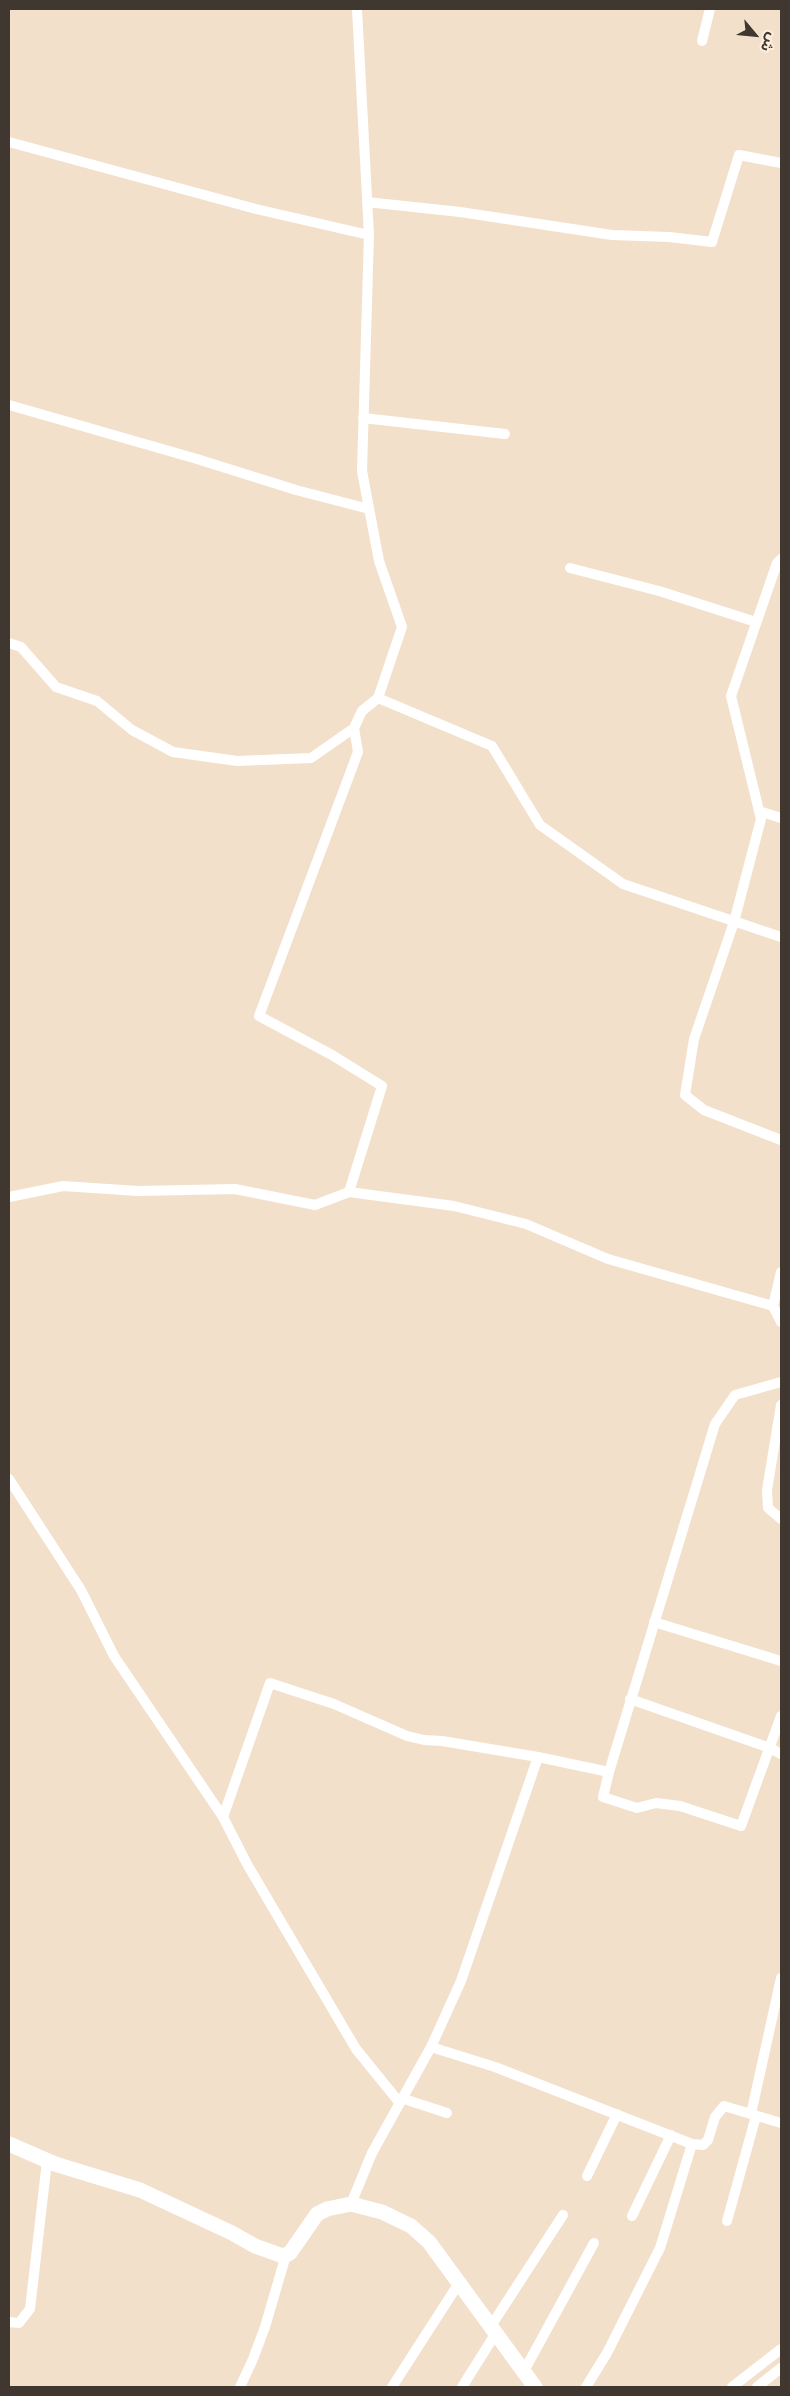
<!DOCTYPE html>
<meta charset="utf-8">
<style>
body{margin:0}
#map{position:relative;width:790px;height:2396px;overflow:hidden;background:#f3e0cb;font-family:"Fira Sans","Noto Sans Arabic",sans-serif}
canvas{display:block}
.frame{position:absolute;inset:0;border:10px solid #403830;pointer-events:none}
.north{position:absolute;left:730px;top:10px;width:50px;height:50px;-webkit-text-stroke:4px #fdeedd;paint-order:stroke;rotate:118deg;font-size:14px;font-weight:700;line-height:20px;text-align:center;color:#403830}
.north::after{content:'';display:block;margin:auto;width:18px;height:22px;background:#403830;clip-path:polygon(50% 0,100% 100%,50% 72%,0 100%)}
</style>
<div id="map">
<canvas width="790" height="2396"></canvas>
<div class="frame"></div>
<div class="north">ش</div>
</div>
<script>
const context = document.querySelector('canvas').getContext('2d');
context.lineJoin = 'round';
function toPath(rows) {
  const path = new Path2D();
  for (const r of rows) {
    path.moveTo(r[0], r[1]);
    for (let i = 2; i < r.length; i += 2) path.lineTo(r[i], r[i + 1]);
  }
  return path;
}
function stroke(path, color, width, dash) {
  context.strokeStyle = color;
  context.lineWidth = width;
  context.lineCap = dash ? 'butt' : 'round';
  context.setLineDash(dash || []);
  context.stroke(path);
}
stroke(toPath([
 [357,9,369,235,362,471,379,561,402,627,378,698,492,746,540,825,623,884,781,937],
 [702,41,710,9],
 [9,142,256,209,369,235],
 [367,202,460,212,612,235,669,237,712,242,739,155,781,163],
 [9,405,197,459,296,490,369,509],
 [363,418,505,434],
 [781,559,777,563,731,696,761,819,734,922,694,1039,685,1095,704,1110,781,1140],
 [570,568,659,591,756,622],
 [9,643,21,647,56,687,97,701,132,730,173,752,237,761,311,758,354,728],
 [759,811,781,818],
 [349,1192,382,1086,332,1055,259,1016,358,752,354,728,362,711,378,698],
 [9,1197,63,1186,138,1191,235,1189,315,1205,349,1192,454,1206,526,1224,608,1259,773,1306],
 [781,1272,773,1306,781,1322],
 [781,1405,767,1490,768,1508,781,1519],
 [9,1479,81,1590,114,1656,223,1817,247,1864,356,2049,399,2102],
 [654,1622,781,1661],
 [630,1699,770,1748,781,1754],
 [609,1772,603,1797,637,1808,656,1803,680,1806,741,1826,781,1716],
 [223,1817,270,1683,334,1704,407,1736,424,1740,442,1741,538,1757,609,1772,715,1424,735,1395,781,1382],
 [431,2047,495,2067,692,2144,703,2145,708,2140,715,2117,724,2106,781,2123],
 [401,2098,447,2113],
 [751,2114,781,1978],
 [587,2176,617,2114],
 [351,2204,372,2153,431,2047,461,1981,538,1757],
 [632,2216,671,2135],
 [727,2221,756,2116],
 [9,2322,19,2323,30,2309,47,2161],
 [491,2326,563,2215],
 [524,2371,594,2243],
 [240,2387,253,2359,265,2327,286,2255],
 [392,2387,459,2283],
 [462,2387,496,2333],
 [586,2387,607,2353,660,2248,692,2144],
 [732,2387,781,2349],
 [757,2387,781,2368]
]), '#fff', 10);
stroke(toPath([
 [9,2144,55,2164,140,2190,232,2233,255,2246,283,2256,290,2253,317,2214,327,2209,351,2204,382,2212,411,2226,429,2242,535,2387]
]), '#fff', 15);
</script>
